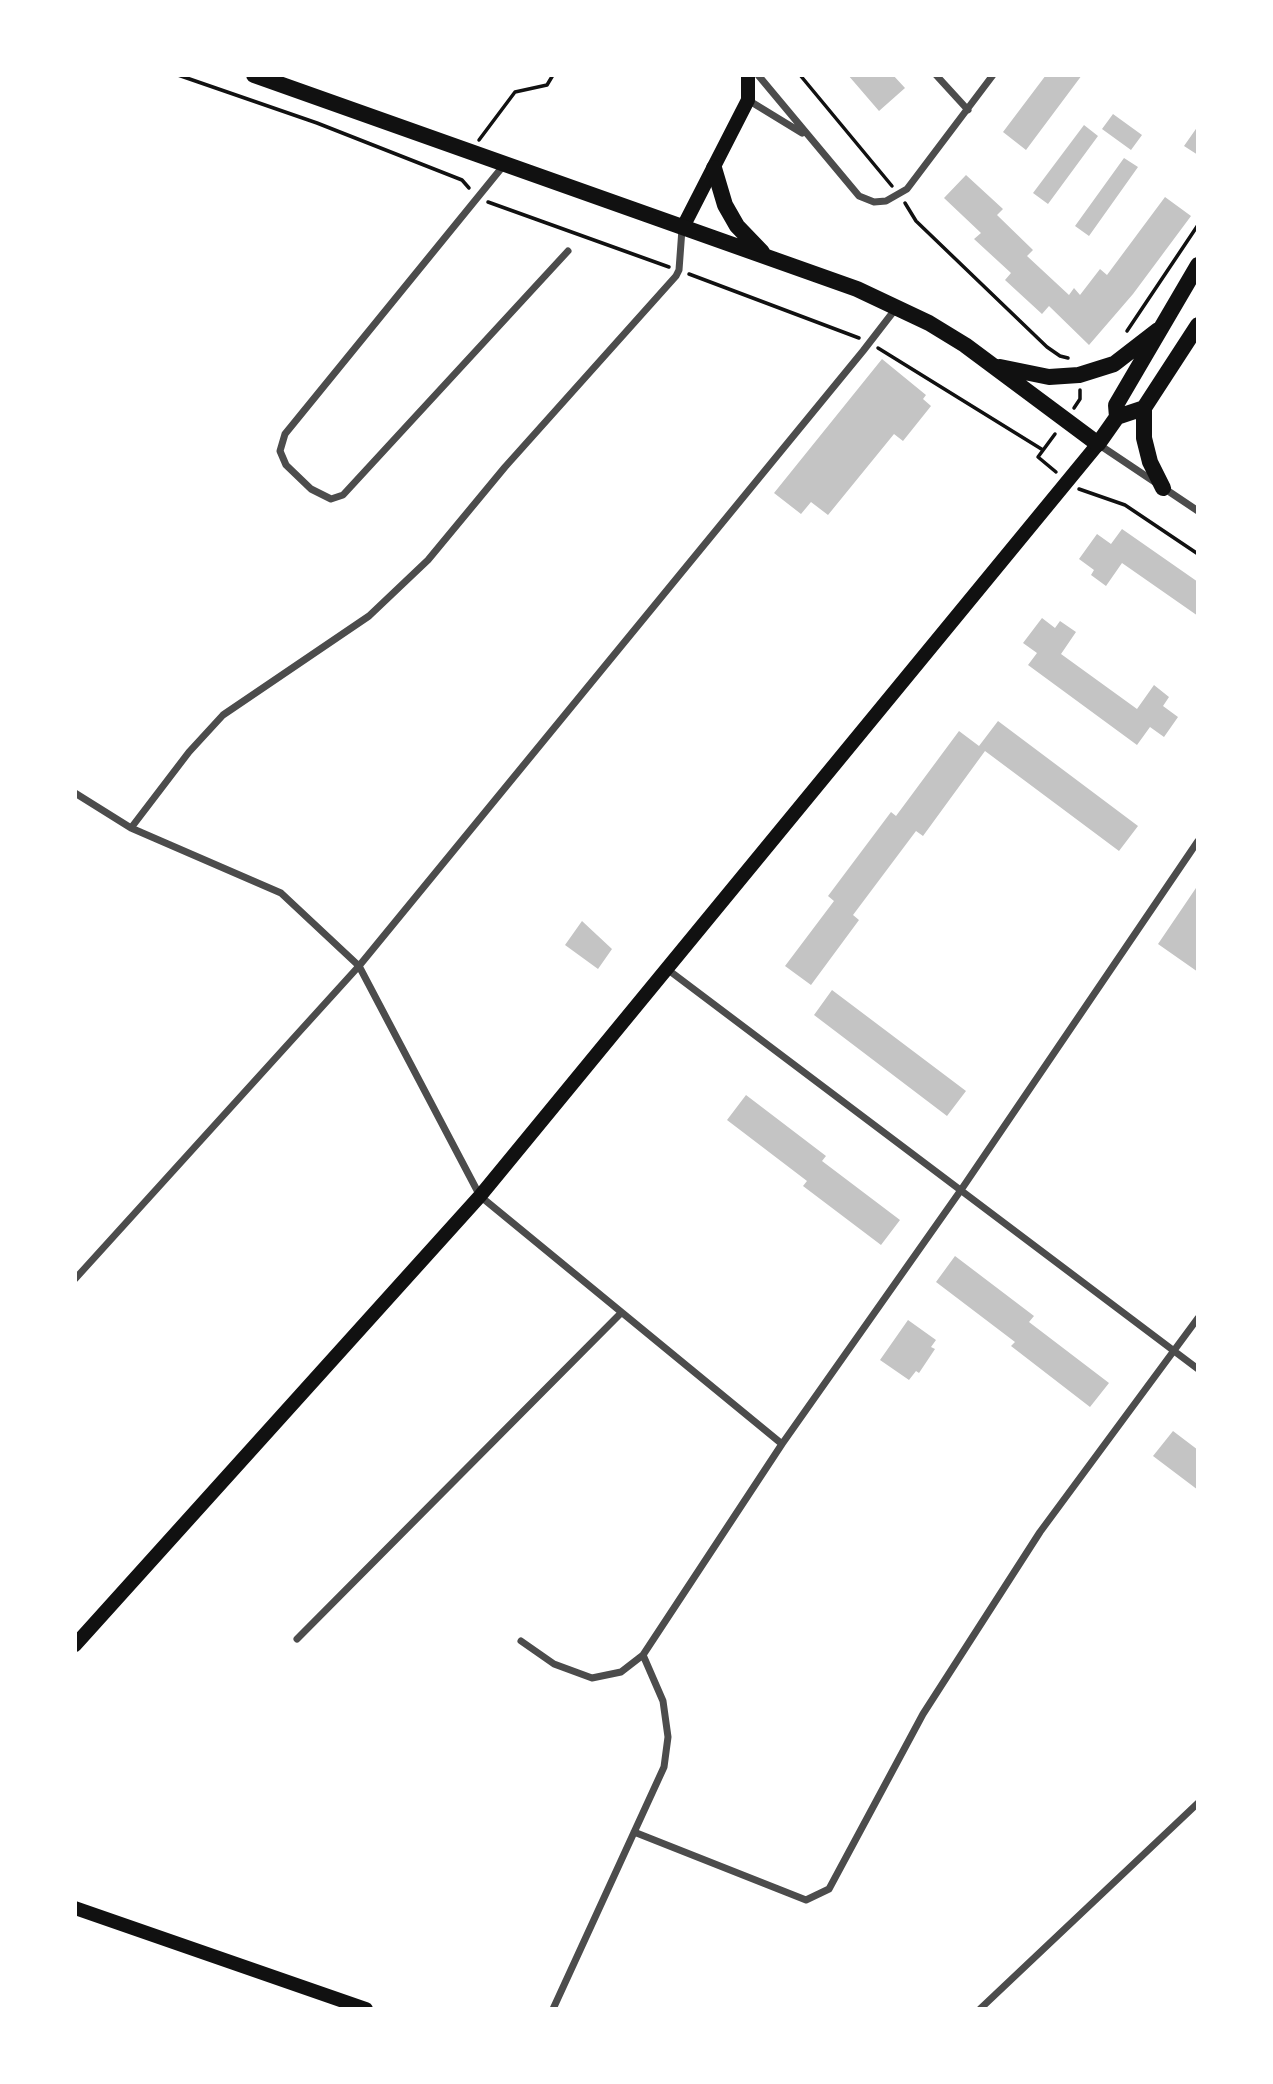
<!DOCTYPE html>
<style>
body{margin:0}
#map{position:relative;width:1273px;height:2084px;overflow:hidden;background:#fff;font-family:Montserrat,sans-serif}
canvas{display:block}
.frame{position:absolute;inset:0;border:77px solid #fff;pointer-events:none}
</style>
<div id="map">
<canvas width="1273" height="2084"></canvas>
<div class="frame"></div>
</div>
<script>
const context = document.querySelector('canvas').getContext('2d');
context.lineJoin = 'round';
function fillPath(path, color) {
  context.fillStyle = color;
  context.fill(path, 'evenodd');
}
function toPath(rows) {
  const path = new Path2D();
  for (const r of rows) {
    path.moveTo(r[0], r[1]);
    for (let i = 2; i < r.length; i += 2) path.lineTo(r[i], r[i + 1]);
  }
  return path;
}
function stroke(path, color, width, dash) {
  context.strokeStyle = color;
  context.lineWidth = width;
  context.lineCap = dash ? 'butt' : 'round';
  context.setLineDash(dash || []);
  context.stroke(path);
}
fillPath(toPath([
 [848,75,893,75,905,88,879,111],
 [1046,75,1082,75,1026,150,1003,132],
 [1113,114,1142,135,1131,150,1102,129],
 [1084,125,1098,136,1048,204,1033,193],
 [1198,126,1198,155,1184,146],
 [1124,158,1138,167,1089,236,1075,226],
 [966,175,1003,209,997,215,1033,250,1027,256,1069,295,1074,288,1080,295,1100,269,1107,275,1165,197,1191,216,1133,294,1089,345,1049,306,1042,314,1005,280,1011,273,974,239,981,233,944,198],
 [882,359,926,395,923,399,931,406,903,441,894,434,828,515,811,502,801,514,774,493],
 [1122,529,1198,582,1198,616,1122,563,1106,586,1091,575,1094,570,1079,559,1097,534,1111,544],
 [1042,618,1055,628,1060,621,1076,632,1061,654,1137,709,1154,685,1169,697,1163,706,1178,717,1164,737,1150,727,1137,745,1028,665,1037,653,1023,643],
 [998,721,1138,826,1119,851,985,751,923,836,916,831,853,915,859,920,811,985,785,966,834,901,828,896,891,812,896,816,959,731,979,746],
 [1198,885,1198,972,1158,944],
 [582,921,612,949,598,969,565,945],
 [832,990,966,1091,947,1116,814,1015],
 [746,1095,826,1156,822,1161,900,1220,881,1245,803,1186,807,1181,727,1120],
 [955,1256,1034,1316,1029,1322,1109,1383,1090,1407,1011,1346,1015,1342,936,1282],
 [908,1320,936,1340,931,1347,935,1349,919,1373,916,1371,909,1380,880,1360],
 [1173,1431,1198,1450,1198,1490,1153,1456]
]), '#c4c4c4');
stroke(toPath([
 [178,75,317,123,462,180,469,188],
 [800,75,892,186],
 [479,140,515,92,547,85,553,75],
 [488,202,669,267],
 [905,203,916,221,1047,347,1060,356,1068,358],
 [689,274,859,338],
 [1127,331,1198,225],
 [878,348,1043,450],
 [1074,408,1080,399,1080,390],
 [1055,434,1038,457,1056,472],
 [1079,489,1125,505,1198,554]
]), '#111', 3.5);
stroke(toPath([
 [758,75,859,196,874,202,886,201,907,189,993,75],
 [936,75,968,110],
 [748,100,802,133],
 [504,165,285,434,280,451,286,465,311,489,331,499,343,495,568,251],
 [1098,444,1198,511],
 [75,793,131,828,281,893,359,966,480,1196,782,1444],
 [131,828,189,752,223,715,369,616,428,560,505,467,676,276,679,270,682,229],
 [667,969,1198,1369],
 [75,1279,359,966,863,351,897,307],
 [297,1639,621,1313],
 [521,1641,554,1664,592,1678,621,1672,643,1655],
 [634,1832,806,1900,829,1889,923,1714,1040,1532,1198,1318],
 [553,2009,664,1767,668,1737,663,1701,643,1655,782,1444,961,1190,1198,841],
 [980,2009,1198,1803]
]), '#4c4c4c', 7);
stroke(toPath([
 [683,227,748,100,748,75],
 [75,1645,480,1196,1098,444],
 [75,1908,366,2009]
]), '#111', 14);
stroke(toPath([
 [254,75,857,289,929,323,965,345,1098,444,1117,417,1144,408,1198,325],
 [714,168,725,205,737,226,762,252],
 [1000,367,1049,377,1079,375,1114,364,1158,330],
 [1144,408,1144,438,1150,462,1163,488],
 [1117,417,1116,405,1198,265]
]), '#111', 16);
</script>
